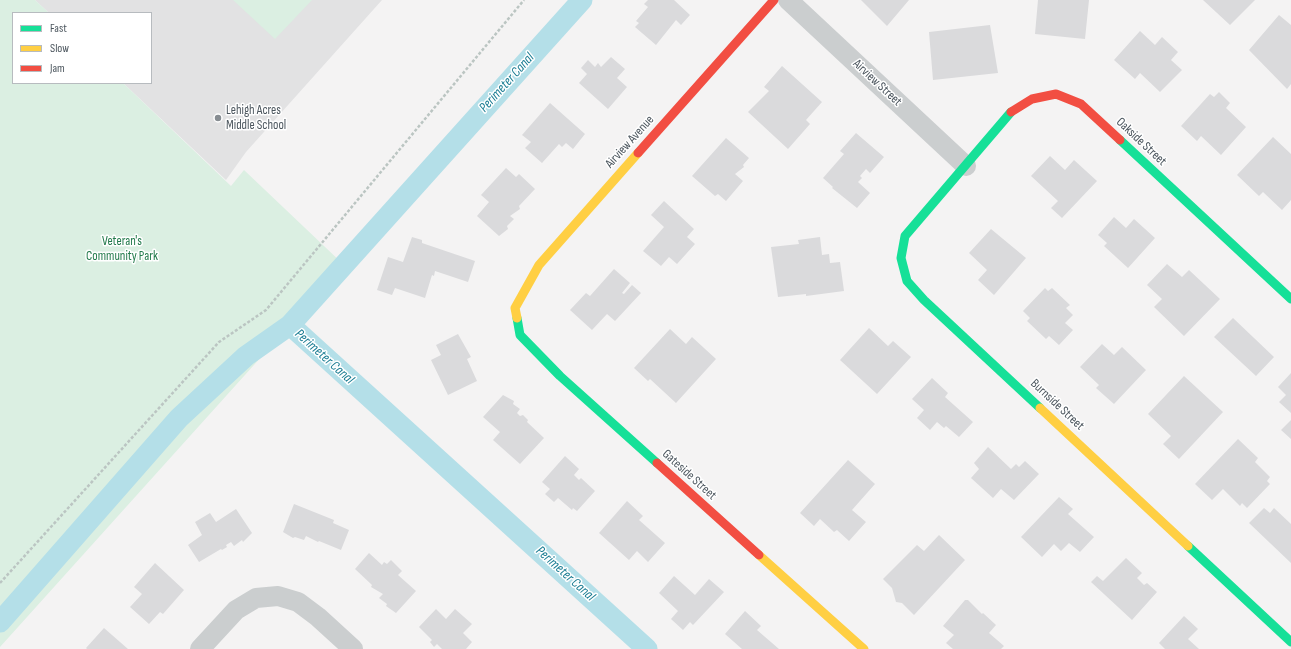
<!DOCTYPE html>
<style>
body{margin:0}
#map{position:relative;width:1291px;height:649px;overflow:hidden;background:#f4f3f3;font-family:"Sofia Sans Condensed",sans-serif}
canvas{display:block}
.legend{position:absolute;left:12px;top:12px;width:140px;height:72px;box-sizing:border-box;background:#fff;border:1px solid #b7bbbf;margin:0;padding:5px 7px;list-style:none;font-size:12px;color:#4c565e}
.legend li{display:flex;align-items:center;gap:8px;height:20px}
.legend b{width:20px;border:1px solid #b7bbbf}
</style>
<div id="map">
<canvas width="1291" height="649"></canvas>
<ul class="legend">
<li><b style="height:5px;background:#16e098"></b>Fast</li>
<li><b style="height:5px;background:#ffcf43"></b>Slow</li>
<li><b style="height:5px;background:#f24e42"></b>Jam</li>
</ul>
</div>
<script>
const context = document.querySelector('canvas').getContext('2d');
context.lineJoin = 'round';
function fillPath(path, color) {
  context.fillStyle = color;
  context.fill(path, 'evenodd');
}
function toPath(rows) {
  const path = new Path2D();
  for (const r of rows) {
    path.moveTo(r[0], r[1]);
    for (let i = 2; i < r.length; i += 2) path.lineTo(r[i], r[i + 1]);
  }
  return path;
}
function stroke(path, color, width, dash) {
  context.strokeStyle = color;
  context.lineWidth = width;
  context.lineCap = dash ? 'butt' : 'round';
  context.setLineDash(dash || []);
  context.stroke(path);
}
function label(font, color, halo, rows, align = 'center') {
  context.font = font + ' "Sofia Sans Condensed",sans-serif';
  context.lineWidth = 3;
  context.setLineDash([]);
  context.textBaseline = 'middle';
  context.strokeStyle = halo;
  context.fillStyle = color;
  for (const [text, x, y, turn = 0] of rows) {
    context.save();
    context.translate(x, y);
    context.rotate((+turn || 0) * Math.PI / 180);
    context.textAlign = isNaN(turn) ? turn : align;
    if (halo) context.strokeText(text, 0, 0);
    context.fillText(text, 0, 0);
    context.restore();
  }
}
fillPath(toPath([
 [35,0,382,0,246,152,226,180,123,83,151,83,151,13,49,13]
]), '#e2e2e3');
fillPath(toPath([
 [0,0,35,0,49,13,13,13,13,83,123,83,231,186,244,170,344,265,0,647],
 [233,0,312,0,275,39]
]), '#dbefe2');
stroke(toPath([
 [582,0,290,325,647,649],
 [0,622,179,418,246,356,290,325]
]), '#b4dfe8', 21);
fillPath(toPath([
 [648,0,674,0,690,15,681,25,676,20,656,45,635,27,639,23,636,21,648,7,644,4],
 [861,0,909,0,887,26],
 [1038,0,1089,0,1085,39,1035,34],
 [1203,0,1255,0,1230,25],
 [1279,15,1291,25,1291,84,1287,89,1249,50],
 [990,25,998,73,933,80,929,32],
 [1140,31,1155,45,1162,37,1178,52,1171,60,1182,70,1160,92,1140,73,1135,79,1114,60],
 [611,57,625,69,617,78,627,87,608,109,579,83,587,74,581,68,588,60,595,67,598,63,601,67],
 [782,66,822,102,806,120,810,124,788,149,748,112,769,91,764,87],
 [1219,92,1230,103,1226,108,1246,127,1221,155,1201,136,1197,141,1181,126,1210,94,1214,97],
 [550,103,585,134,573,149,566,143,562,147,559,144,542,163,525,148,531,142,522,135],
 [856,133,884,157,870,173,866,169,860,176,862,178,858,182,870,193,857,208,832,188,833,187,823,178,844,154,840,151],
 [1273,137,1291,154,1291,200,1282,210,1263,192,1259,196,1237,175],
 [726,138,749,158,743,165,744,167,735,174,743,181,726,201,718,194,715,196,692,176],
 [1050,156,1065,170,1074,160,1097,181,1062,218,1051,208,1058,201,1031,176],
 [506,168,516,177,519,174,535,189,519,206,520,209,510,216,514,219,507,226,508,229,499,236,477,216,489,202,481,195],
 [664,201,694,229,687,237,695,244,677,264,669,257,661,266,643,251,664,227,651,215],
 [1114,217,1126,228,1134,219,1155,238,1128,268,1104,246,1107,243,1098,235],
 [991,229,1026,258,994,295,978,280,987,270,969,253],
 [412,237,422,240,422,243,475,261,468,282,435,271,434,276,432,275,425,298,395,288,392,295,377,290,388,257,403,262],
 [820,237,822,255,829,254,830,263,840,262,844,291,806,296,806,294,778,297,771,247,799,244,798,240],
 [1167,264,1182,277,1189,270,1220,299,1184,336,1154,307,1162,299,1147,285],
 [614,269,630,283,622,293,624,294,632,285,641,293,615,321,607,314,592,330,570,310,586,293,590,296],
 [1045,288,1048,291,1052,288,1070,305,1066,308,1073,315,1065,323,1073,330,1059,345,1049,336,1046,339,1027,321,1030,318,1023,311],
 [1233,318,1274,357,1256,376,1214,337],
 [869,328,888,346,893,341,911,357,877,394,840,360],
 [670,329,686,344,692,337,716,359,676,403,650,379,648,381,634,368],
 [458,334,471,357,467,359,477,381,448,395,431,360,441,355,436,345],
 [1102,344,1114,355,1122,347,1146,370,1114,404,1096,388,1099,385,1080,367],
 [1291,373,1291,413,1279,402,1286,395,1278,387],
 [1184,376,1223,412,1179,459,1163,444,1171,436,1148,414],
 [932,378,948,393,945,397,973,422,959,437,946,426,944,428,937,422,930,430,917,418,924,410,912,399],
 [503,395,514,401,513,404,520,409,517,413,520,416,523,415,528,420,527,422,544,438,520,464,493,440,500,432,483,417],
 [1291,420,1291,439,1281,430],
 [1238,439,1258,458,1255,462,1270,477,1267,481,1270,484,1247,508,1242,503,1240,506,1223,489,1212,500,1195,484],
 [988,447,1011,469,1016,464,1019,467,1025,461,1039,474,1014,500,1001,489,993,498,971,478,979,469,974,463],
 [565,456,579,469,574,475,579,480,581,478,595,491,577,511,573,508,572,510,558,498,554,502,545,494,550,489,542,482],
 [848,460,875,484,852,510,866,522,849,541,837,530,834,532,820,519,814,526,800,513],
 [1059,497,1073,509,1068,514,1094,537,1080,552,1069,543,1061,551,1054,544,1042,557,1021,537],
 [627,501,643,516,639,520,665,543,648,562,637,551,629,560,599,533],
 [294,504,334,520,333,523,349,530,341,550,319,541,318,542,306,536,304,540,295,537,293,538,283,532],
 [1264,508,1270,513,1274,508,1291,524,1291,563,1249,523],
 [236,509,252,533,243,542,242,540,234,546,231,542,226,545,227,547,222,550,221,549,199,562,188,545,202,535,195,522,210,513,216,522],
 [939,535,965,560,914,615,902,603,896,602,892,588,883,579,917,545,924,551],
 [369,553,382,565,384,562,387,564,391,560,402,571,398,575,416,591,396,613,386,606,387,604,379,598,383,594,371,587,372,585,355,569],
 [1126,558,1142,573,1137,578,1144,585,1147,583,1157,592,1132,620,1091,582,1097,576,1103,581],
 [155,563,184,590,163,614,160,612,149,624,130,607,142,594,134,587],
 [674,576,695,595,709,579,724,592,693,625,690,622,683,630,671,619,678,611,659,593],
 [965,600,968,600,982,614,983,613,996,625,989,633,1004,646,1001,649,953,649,946,643,954,635,943,626],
 [436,609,446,619,455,609,472,624,463,633,472,642,466,649,442,649,437,644,434,647,430,642,432,640,419,627],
 [745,611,761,626,757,630,779,649,742,649,725,634],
 [1184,616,1198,629,1188,639,1199,649,1165,649,1159,643],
 [104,628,128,649,87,649,86,648]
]), '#dadadc');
stroke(toPath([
 [0,583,219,342,266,310,524,0]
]), '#bbc5c2', 2.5, [3, 2]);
stroke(toPath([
 [788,0,966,166],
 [200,649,236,610,256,598,278,596,298,602,318,617,353,649]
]), '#cbcecf', 20);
stroke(toPath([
 [1011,112,905,236,901,258,907,281,924,300,1040,408],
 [1120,140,1291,299],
 [517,318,520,335,560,376,657,463],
 [1188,546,1291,642]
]), '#16e098', 9);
stroke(toPath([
 [517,318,515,308,539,265,638,153],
 [1040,408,1188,546],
 [759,555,864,649]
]), '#ffcf43', 9);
stroke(toPath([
 [1011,112,1032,99,1056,94,1081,104,1120,140],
 [638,153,774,0],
 [657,463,759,555]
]), '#f24e42', 9);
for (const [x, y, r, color] of [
 [218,118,4,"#878d92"]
]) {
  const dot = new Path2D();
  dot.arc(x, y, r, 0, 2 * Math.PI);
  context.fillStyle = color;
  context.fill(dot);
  stroke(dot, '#fff', 1.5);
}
label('13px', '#4c565e', '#fff', [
 ["Airview Street",877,83,43],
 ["Airview Avenue",630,142,-48],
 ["Oakside Street",1141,142,43],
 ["Burnside Street",1057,405,43],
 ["Gateside Street",689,475,42]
]);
label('13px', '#4c565e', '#fff', [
 ["Lehigh Acres",226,111],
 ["Middle School",226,126]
], 'left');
label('13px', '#227a4b', '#fff', [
 ["Veteran's",122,242],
 ["Community Park",122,257]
]);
label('italic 14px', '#1b7d93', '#fff', [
 ["Perimeter Canal",507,83,-48],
 ["Perimeter Canal",324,357,42],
 ["Perimeter Canal",565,574,42]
]);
</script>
